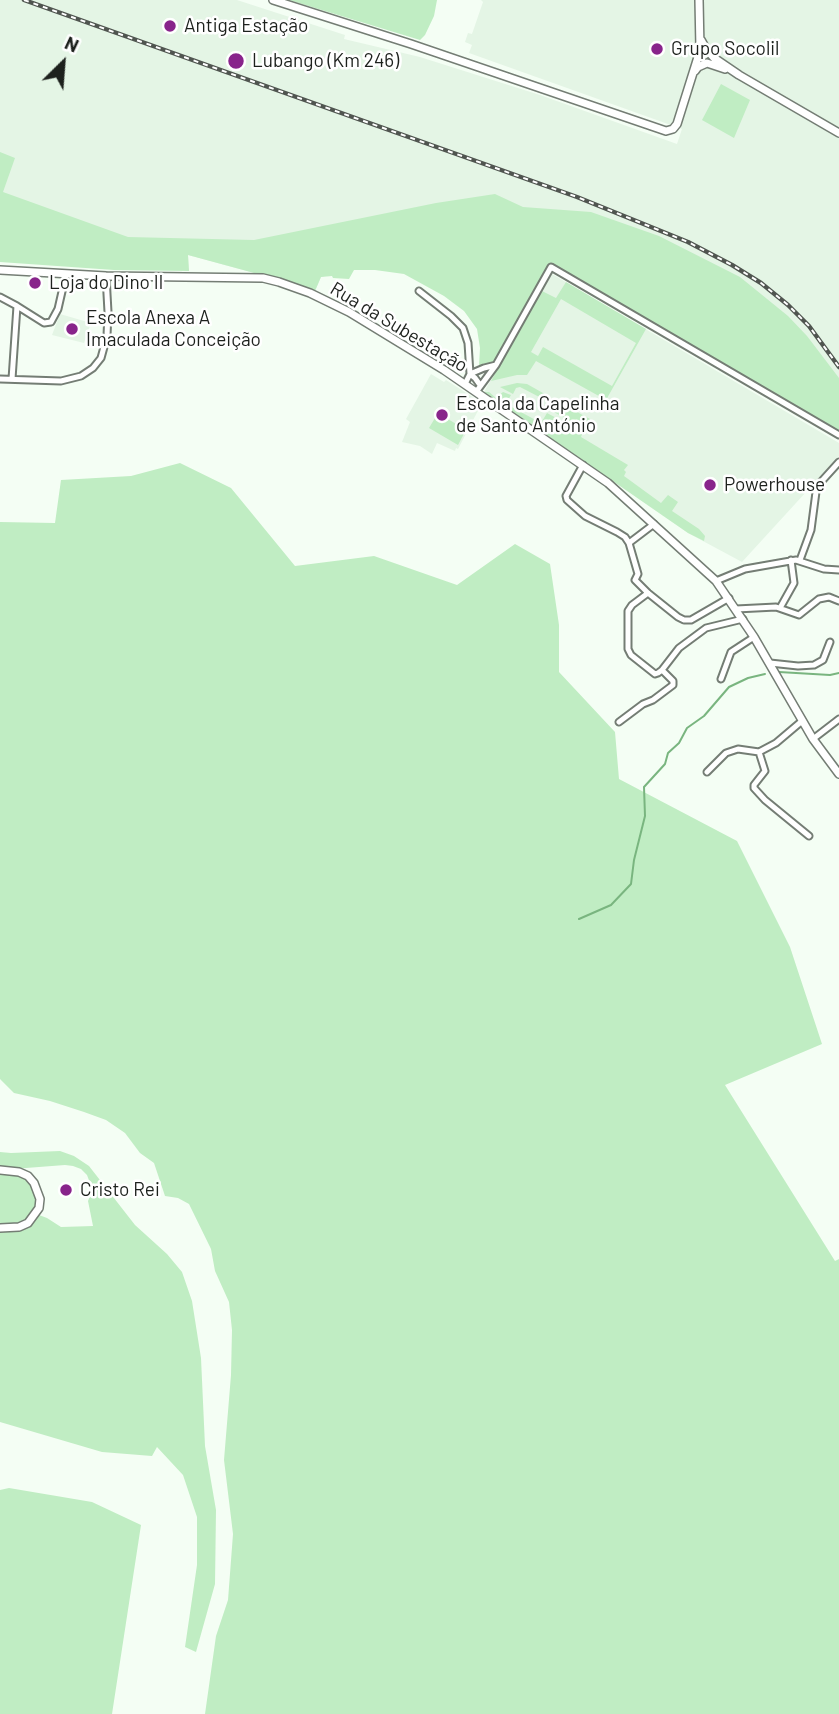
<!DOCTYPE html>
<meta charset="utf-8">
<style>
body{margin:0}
#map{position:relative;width:839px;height:1714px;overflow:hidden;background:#f4fef4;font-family:Barlow,sans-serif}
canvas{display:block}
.north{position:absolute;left:28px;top:28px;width:70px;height:70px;-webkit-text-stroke:5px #fff;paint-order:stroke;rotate:25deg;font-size:19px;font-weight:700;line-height:28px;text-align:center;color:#1d211d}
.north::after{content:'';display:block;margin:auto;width:24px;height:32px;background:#1d211d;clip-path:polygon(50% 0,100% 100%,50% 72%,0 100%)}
</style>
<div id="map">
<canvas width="839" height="1714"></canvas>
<div class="north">N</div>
</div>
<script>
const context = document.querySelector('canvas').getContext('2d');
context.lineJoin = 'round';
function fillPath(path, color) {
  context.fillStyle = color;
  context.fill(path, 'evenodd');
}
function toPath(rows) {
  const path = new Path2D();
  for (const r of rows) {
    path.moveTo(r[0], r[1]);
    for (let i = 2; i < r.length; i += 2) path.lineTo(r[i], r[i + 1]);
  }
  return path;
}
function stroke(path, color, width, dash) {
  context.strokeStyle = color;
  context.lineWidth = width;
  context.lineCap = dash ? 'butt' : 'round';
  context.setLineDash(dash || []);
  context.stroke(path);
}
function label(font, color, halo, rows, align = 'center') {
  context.font = font + ' Barlow,sans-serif';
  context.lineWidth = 5;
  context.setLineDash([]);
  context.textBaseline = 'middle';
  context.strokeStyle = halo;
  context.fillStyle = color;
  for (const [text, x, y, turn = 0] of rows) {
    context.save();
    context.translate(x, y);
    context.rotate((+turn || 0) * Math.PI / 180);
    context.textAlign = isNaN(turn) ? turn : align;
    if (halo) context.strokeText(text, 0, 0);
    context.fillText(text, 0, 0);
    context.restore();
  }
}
fillPath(toPath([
 [0,0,237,0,345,35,344,39,420,57,540,95,677,144,682,129,469,53,472,45,465,42,468,33,472,34,483,2,481,0,839,0,839,435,551,267,420,255,321,277,315,291,280,280,188,255,189,271,0,231],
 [552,274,839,443,839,456,742,562,688,533,484,392],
 [60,314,91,323,84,343,52,335],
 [431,374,444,382,446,380,482,403,458,449,456,448,455,451,437,443,432,454,420,446,402,442,410,422,406,419]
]), '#e4f5e5');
fillPath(toPath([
 [289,0,437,0,434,16,425,35,420,40],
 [721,84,750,100,734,138,702,120],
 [0,152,15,158,3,192,128,237,254,240,436,203,495,194,523,207,591,212,659,236,740,277,788,316,807,336,839,378,839,435,551,268,496,365,488,363,479,366,480,348,477,329,464,311,444,296,404,274,375,270,354,270,349,279,333,278,332,276,321,277,315,291,280,280,188,255,189,271,114,270,0,262],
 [566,282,646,329,606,400,536,361,527,375,517,375,491,381,542,291,556,298],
 [561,299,636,343,612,386,543,347,538,356,531,352],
 [517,383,527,384,550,397,548,400,549,402,520,387,516,388,513,394,500,387],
 [484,392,489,392,496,398,503,392,511,395,507,402,508,405,541,423,547,413,583,432,581,437,628,465,624,470,626,472,624,476,661,503,668,495,678,502,672,511,699,529,705,536,704,541,688,533],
 [557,401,590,419,584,429,552,411],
 [438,413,466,430,458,445,429,428],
 [180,463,231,488,295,566,374,556,457,585,515,544,550,564,559,625,559,672,615,732,619,779,737,841,790,947,822,1044,725,1085,835,1261,839,1259,839,1714,205,1714,216,1636,228,1600,233,1534,224,1460,231,1375,232,1330,229,1302,215,1271,211,1249,189,1204,178,1198,165,1196,154,1163,140,1153,125,1133,106,1120,84,1112,50,1101,14,1093,0,1079,0,522,55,523,61,480,131,476],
 [60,1151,74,1156,89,1166,135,1225,167,1254,182,1272,192,1301,201,1358,205,1446,216,1510,215,1584,196,1652,185,1647,197,1565,197,1517,183,1475,157,1447,152,1456,102,1452,0,1422,0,1228,19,1227,39,1215,47,1218,61,1227,93,1226,88,1201,92,1191,90,1183,87,1175,81,1169,73,1166,65,1165,0,1170,0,1152,11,1153],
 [0,1173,18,1175,26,1178,31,1183,37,1200,35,1209,28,1219,20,1224,0,1225],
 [9,1488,92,1502,141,1525,112,1714,0,1714,0,1490]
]), '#c0edc3');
stroke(toPath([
 [779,672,830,675,839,673],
 [579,919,611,905,631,884,634,860,645,816,644,787,665,764,668,753,679,743,687,728,704,716,729,687,748,678,765,674]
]), '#79b57f', 2);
const street = toPath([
 [419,291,451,316,463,328,468,343,470,374,465,384],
 [0,297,17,306],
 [0,379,61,381,81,376,93,368,101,358,107,336,108,312,106,276],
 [12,379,17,306,44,323,51,322,58,309,66,274],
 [480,385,475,378,470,374,484,368,496,365],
 [476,392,496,365,551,267,839,435],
 [583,465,566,496,567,500,585,516,617,532,625,537,629,543,654,524],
 [629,543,638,574,635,580,648,593,678,617,684,620,691,620,729,598],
 [800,560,811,530,816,492,820,483,839,462],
 [716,581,745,569,796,560,824,569,839,570],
 [648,593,632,605,628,611,628,649,631,655,655,674,658,673,662,670,679,648,706,628,743,619],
 [780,608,794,583,791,560],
 [736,609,776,607,799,615,819,599,829,597,839,601],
 [770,663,798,666,814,665,823,660,830,642],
 [721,679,731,652,754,637],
 [619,722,643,704,653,700,673,685,673,681,662,670],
 [813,739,839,719],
 [759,752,765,771,754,785,754,788,765,800,809,836],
 [707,772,726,753,738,749,759,752,776,743,802,721]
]);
const secondary = toPath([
 [273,0,411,44,666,131,673,129,677,124,698,57,700,49,699,0],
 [701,40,706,49,714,58,739,75,839,133],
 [695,71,698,67,707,63,725,69],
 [0,270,106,276,263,278,279,282,310,293,349,312,444,370,608,483,716,581,754,637,813,739,839,774],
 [0,1170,19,1172,28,1176,34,1183,40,1199,39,1208,28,1223,19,1227,0,1228]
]);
stroke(street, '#747d74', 9);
stroke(secondary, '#747d74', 10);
stroke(street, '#fff', 5);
stroke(secondary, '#fff', 7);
const rail = toPath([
 [24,0,577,197,688,242,732,265,761,283,788,305,809,326,839,367]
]);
stroke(rail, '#505550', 4.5);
stroke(rail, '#fff', 2, [5]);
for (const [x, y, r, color] of [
 [170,26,7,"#88248b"],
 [657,49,7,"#88248b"],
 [236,61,9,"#88248b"],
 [35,283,7,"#88248b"],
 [72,329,7,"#88248b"],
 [442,415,7,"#88248b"],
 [710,485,7,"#88248b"],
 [66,1190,7,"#88248b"]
]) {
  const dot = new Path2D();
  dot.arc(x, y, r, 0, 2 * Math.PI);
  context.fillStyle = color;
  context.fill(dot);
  stroke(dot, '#fff', 2.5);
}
label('19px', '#1d211d', '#fff', [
 ["Antiga Estação",184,26],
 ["Grupo Socolil",671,49],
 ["Lubango (Km 246)",252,61],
 ["Loja do Dino II",49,283],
 ["Escola Anexa A",86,318],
 ["Imaculada Conceição",86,340],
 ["Escola da Capelinha",456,404],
 ["de Santo António",456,426],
 ["Powerhouse",724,485],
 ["Cristo Rei",80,1190]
], 'left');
label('19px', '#1d211d', '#fff', [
 ["Rua da Subestação",399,327,31]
]);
</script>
